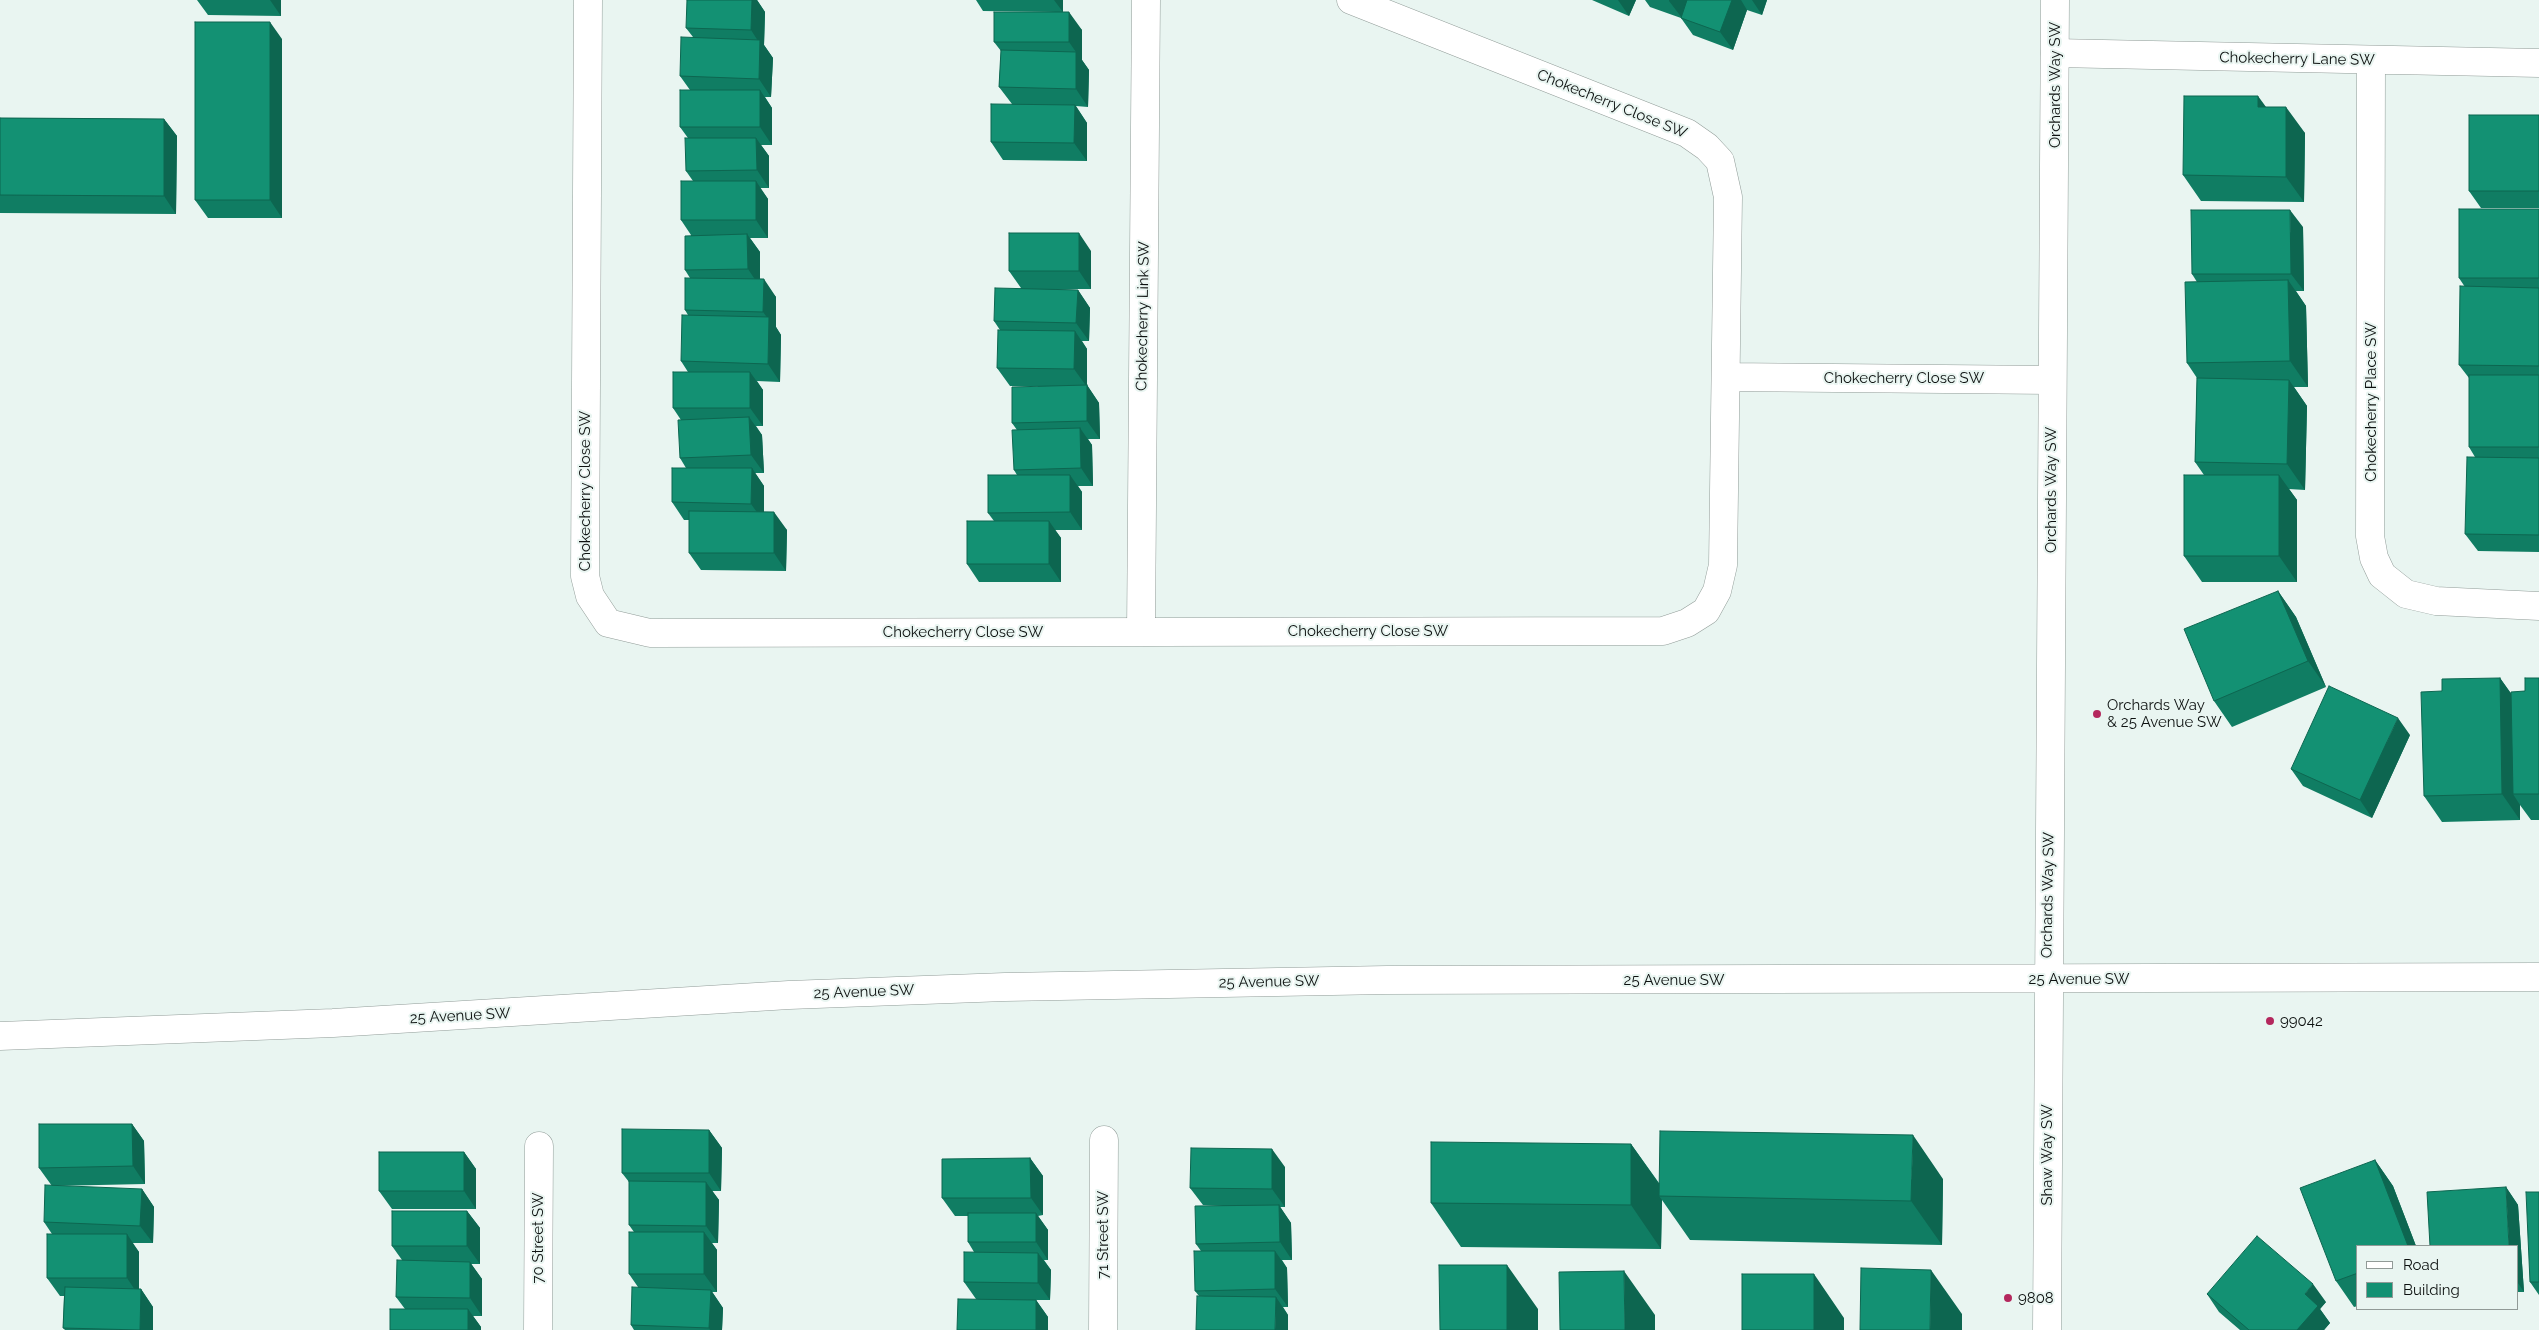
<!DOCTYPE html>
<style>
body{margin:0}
#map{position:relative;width:2539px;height:1330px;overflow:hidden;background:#e9f5f1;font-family:Raleway,sans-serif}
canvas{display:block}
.legend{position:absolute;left:2356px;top:1245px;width:162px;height:65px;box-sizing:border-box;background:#e9f5f1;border:1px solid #919a97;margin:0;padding:6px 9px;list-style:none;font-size:15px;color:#0d1110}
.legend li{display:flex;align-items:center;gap:10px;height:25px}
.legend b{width:25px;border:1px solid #919a97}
</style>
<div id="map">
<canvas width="2539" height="1330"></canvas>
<ul class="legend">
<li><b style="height:6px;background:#fff"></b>Road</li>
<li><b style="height:14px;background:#139173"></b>Building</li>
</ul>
</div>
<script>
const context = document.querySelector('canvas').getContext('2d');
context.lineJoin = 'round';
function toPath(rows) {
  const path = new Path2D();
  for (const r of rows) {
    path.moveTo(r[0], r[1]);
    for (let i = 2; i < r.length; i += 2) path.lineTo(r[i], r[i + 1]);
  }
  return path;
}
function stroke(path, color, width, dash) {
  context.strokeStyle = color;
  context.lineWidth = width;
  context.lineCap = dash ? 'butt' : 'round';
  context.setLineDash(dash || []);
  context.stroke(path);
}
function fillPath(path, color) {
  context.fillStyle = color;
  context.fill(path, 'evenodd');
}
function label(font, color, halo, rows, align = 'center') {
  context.font = font + ' Raleway,sans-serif';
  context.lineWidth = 4;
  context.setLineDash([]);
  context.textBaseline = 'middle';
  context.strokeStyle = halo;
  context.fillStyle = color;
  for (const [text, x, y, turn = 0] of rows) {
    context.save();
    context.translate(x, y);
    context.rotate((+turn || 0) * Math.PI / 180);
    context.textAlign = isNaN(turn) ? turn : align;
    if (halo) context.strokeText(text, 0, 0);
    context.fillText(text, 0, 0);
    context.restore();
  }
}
const street = toPath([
 [588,0,585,576,590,596,608,623,650,633,1663,631,1687,623,1706,611,1717,591,1723,565,1728,197,1720,161,1707,147,1687,133,1351,0],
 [2055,53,2539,63],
 [2371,61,2370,536,2374,558,2382,575,2406,594,2436,601,2539,606],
 [1726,377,2052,380],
 [1141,632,1146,0],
 [538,1330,539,1146],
 [1103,1330,1104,1140]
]);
const secondary = toPath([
 [0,1036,333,1023,789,995,1005,987,1387,980,2539,977],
 [2047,1330,2055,0]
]);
stroke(street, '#919c98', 29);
stroke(secondary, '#919c98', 29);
stroke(street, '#fff', 28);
stroke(secondary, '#fff', 28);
fillPath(toPath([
 [197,0,281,0,281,16,208,15],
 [752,0,757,0,765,12,764,45,773,58,771,97,765,97,772,108,772,145,761,145,769,156,769,188,760,188,768,199,768,238,750,238,760,252,760,279,776,297,776,327,781,335,780,382,757,381,763,390,763,426,756,426,762,435,764,473,755,473,764,486,764,512,787,530,786,571,701,570,689,553,689,520,684,520,672,502,686,468,680,458,681,420,673,408,688,372,681,361,688,315,685,310,690,278,685,270,691,235,681,220,693,181,686,171,688,138,680,127,690,90,680,76,693,37,686,28],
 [976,0,1063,0,1063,12,1082,30,1082,60,1089,70,1088,107,1076,106,1087,123,1087,161,1003,160,991,142,1012,104,999,87,1001,51,994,42,1055,12,983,11],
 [1592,0,1636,0,1629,16],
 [1645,0,1767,0,1762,15,1747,10,1733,50,1693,35,1681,18,1650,7],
 [282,39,282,218,208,218,195,200],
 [2266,107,2305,133,2304,202,2201,201,2183,175],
 [2539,115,2539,208,2481,208,2469,191],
 [0,118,164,119,177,136,176,214,0,213],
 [2539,209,2539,552,2478,551,2465,534,2475,457,2469,447,2469,378,2459,365,2465,287,2459,278],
 [2303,227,2304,291,2296,291,2306,306,2308,387,2294,387,2307,406,2305,490,2289,489,2297,500,2297,582,2202,582,2184,556,2204,475,2195,462,2197,378,2187,363,2197,282,2192,274],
 [1091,251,1091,289,1055,289,1078,290,1090,308,1089,341,1082,341,1087,349,1087,385,1099,403,1100,439,1088,439,1092,445,1093,486,1078,486,1082,492,1082,530,1055,530,1061,538,1061,582,979,582,967,564,994,521,988,513,1017,475,1014,470,1017,430,1012,423,1038,386,1010,386,997,368,1000,330,994,321,1021,288,1009,271],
 [2278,591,2296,617,2326,687,2232,727,2214,701],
 [2500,678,2511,694,2525,691,2539,678,2539,820,2531,820,2520,805,2520,820,2442,822,2424,796,2442,691],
 [2410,735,2372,818,2303,786,2291,769],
 [132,1124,144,1141,145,1184,52,1186,39,1168],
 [709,1130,722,1148,721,1191,712,1191,719,1200,718,1243,712,1243,717,1250,717,1292,712,1292,723,1308,722,1330,634,1330,631,1325,638,1287,629,1274,634,1232,629,1225,629,1182,622,1173],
 [1631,1144,1659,1183,1943,1179,1942,1245,1690,1240,1662,1200,1661,1249,1461,1247,1431,1203],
 [464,1152,476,1169,476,1209,392,1209,379,1191],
 [1030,1158,1043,1176,1043,1215,1038,1216,1048,1230,1048,1260,1044,1260,1051,1270,1050,1300,1036,1300,1048,1317,1048,1330,976,1299,964,1282,974,1252,968,1242,968,1216,955,1216,942,1198],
 [2375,1160,2393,1186,2416,1246,2358,1246,2358,1306,2354,1307,2336,1281],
 [1285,1167,1285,1207,1280,1207,1291,1223,1292,1260,1282,1260,1287,1268,1288,1307,1283,1307,1288,1315,1199,1296,1195,1291,1201,1251,1196,1244,1223,1206,1203,1205,1190,1188],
 [2506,1187,2518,1205,2524,1292,2518,1292,2518,1246],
 [142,1189,154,1207,153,1243,132,1243,139,1252,139,1289,141,1289,153,1307,153,1330,65,1330,63,1328,64,1296,60,1296,47,1278,52,1234,44,1222],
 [2539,1192,2539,1295,2530,1282],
 [467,1211,480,1228,480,1264,471,1264,482,1279,482,1316,473,1316,481,1327,481,1330,405,1309,396,1297,402,1260,392,1246],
 [2207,1294,2326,1302,2320,1309,2330,1323,2324,1330,2240,1330,2219,1312]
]), '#107d63');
fillPath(toPath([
 [270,0,281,0,281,16],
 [752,0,757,0,765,12,764,45,773,58,771,97,759,79,760,44,751,30],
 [1054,0,1063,0,1063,12],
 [1618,0,1636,0,1629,16],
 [1669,0,1688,0,1682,18,1669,1],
 [1732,0,1741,0,1747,10,1733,50,1720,32],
 [1752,0,1767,0,1762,15],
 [1069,12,1082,30,1082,60,1089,70,1088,107,1076,89,1076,52,1069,42],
 [270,22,282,39,282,218,270,200],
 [760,90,772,108,772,145,760,127],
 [2258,96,2277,122,2258,107],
 [1075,105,1087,123,1087,161,1074,143],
 [2286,107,2305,133,2304,202,2286,177],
 [164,119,177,136,176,214,164,196],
 [756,138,769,156,769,188,757,170],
 [756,181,768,199,768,238,756,220],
 [2290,210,2303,227,2304,291,2291,274],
 [1079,233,1091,251,1091,289,1079,271],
 [747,234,760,252,760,287,748,269],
 [764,279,776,297,776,327,781,335,780,382,768,364,769,320,763,312],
 [2288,280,2306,306,2308,387,2290,361],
 [1078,290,1090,308,1089,341,1076,323],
 [1075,331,1087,349,1087,385,1099,403,1100,439,1087,421,1087,387,1074,369],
 [750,372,763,390,763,426,750,408],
 [2289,380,2307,406,2305,490,2287,464],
 [749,417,762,435,764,473,751,455],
 [1080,428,1092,445,1093,486,1081,468],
 [752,468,764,486,764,522,751,504],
 [1070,475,1082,492,1082,530,1070,512],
 [2279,475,2297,500,2297,582,2279,556],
 [774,512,787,530,786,571,774,553],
 [1049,521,1061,538,1061,582,1049,564],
 [2278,591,2296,617,2326,687,2308,661],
 [2500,678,2518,703,2513,794,2520,805,2520,820,2502,794],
 [2398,718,2410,735,2372,818,2360,800],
 [132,1124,144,1141,145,1184,133,1166],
 [709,1130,722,1148,721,1191,709,1173],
 [1913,1135,1943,1179,1942,1245,1911,1201],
 [1631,1144,1662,1188,1659,1196,1662,1200,1661,1249,1631,1205],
 [1272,1149,1285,1167,1285,1207,1272,1189],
 [464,1152,476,1169,476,1209,464,1191],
 [1030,1158,1043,1176,1043,1215,1031,1198],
 [2375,1160,2393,1186,2416,1246,2408,1246],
 [706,1182,719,1200,718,1243,706,1226],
 [2506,1187,2518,1205,2524,1292,2518,1283,2518,1246,2509,1246],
 [142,1189,154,1207,153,1243,140,1226],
 [1279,1205,1291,1223,1292,1260,1280,1242],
 [467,1211,480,1228,480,1264,467,1246],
 [1036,1213,1048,1230,1048,1260,1036,1242],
 [704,1232,717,1250,717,1292,704,1274],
 [127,1234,139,1252,139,1296,127,1278],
 [1275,1251,1287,1268,1288,1307,1275,1289],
 [1038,1253,1051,1270,1050,1300,1038,1283],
 [470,1262,482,1279,482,1316,470,1298],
 [1507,1265,1538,1309,1538,1330,1507,1330],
 [1931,1270,1962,1314,1962,1330,1930,1330],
 [1624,1271,1655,1315,1655,1330,1625,1330],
 [1814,1274,1844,1318,1844,1330,1814,1330],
 [2313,1284,2326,1302,2320,1309,2330,1323,2324,1330,2297,1330,2305,1294],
 [141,1289,153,1307,153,1330,140,1330],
 [711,1290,723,1308,722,1330,710,1330,709,1328],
 [1276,1297,1288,1315,1288,1330,1275,1330],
 [1036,1300,1048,1317,1048,1330,1036,1330],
 [468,1309,481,1327,481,1330,468,1330]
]), '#0d6650');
const building = toPath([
 [687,0,752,0,751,30,686,28,687,0],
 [1687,0,1732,0,1720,32,1681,18,1687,0],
 [994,12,1069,12,1069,42,994,42,994,12],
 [195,22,270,22,270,200,195,200,195,22],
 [681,37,760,40,759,79,680,76,681,37],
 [1001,50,1076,52,1076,89,999,87,1001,50],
 [680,90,760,90,760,127,680,127,680,90],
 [2184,96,2258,96,2258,107,2286,107,2286,177,2183,175,2184,96],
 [991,104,1075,105,1074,143,991,142,991,104],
 [2469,115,2539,115,2539,191,2469,191,2469,115],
 [0,118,164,119,164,196,0,195,0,118],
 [685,138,756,138,757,170,686,171,685,138],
 [681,181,756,181,756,220,681,220,681,181],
 [2459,209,2539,209,2539,278,2459,278,2459,209],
 [2191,210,2290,210,2291,274,2192,274,2191,210],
 [1009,233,1079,233,1079,271,1009,271,1009,233],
 [747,234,748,269,685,270,685,236,747,234],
 [685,278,764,279,763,312,685,310,685,278],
 [2288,280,2290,361,2187,363,2185,282,2288,280],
 [2460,286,2539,288,2539,366,2459,365,2460,286],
 [995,288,1078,290,1076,323,994,321,995,288],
 [682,315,769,317,768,364,681,361,682,315],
 [998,330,1075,331,1074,369,997,368,998,330],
 [673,372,750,372,750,408,673,408,673,372],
 [2469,375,2539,375,2539,447,2469,447,2469,375],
 [2197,378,2289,380,2287,464,2195,462,2197,378],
 [1087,385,1087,421,1012,423,1012,387,1087,385],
 [749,417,751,455,680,458,678,420,749,417],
 [1080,428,1081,468,1014,470,1012,430,1080,428],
 [2467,457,2539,458,2539,535,2465,534,2467,457],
 [672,468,752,468,751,504,672,502,672,468],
 [988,475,1070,475,1070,512,988,513,988,475],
 [2184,475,2279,475,2279,556,2184,556,2184,475],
 [689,511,774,512,774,553,689,553,689,511],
 [967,521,1049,521,1049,564,967,564,967,521],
 [2278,591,2308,661,2214,701,2184,629,2278,591],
 [2500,678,2502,794,2424,796,2421,692,2442,691,2442,679,2500,678],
 [2525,678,2539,678,2539,794,2513,794,2511,692,2525,691,2525,678],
 [2329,686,2398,718,2360,800,2291,769,2329,686],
 [39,1124,132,1124,133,1166,39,1168,39,1124],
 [622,1129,709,1130,709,1173,622,1173,622,1129],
 [1660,1131,1913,1135,1911,1201,1659,1196,1660,1131],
 [1431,1142,1631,1144,1631,1205,1431,1203,1431,1142],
 [1191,1148,1272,1149,1272,1189,1190,1188,1191,1148],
 [379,1152,464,1152,464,1191,379,1191,379,1152],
 [1030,1158,1031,1198,942,1198,942,1159,1030,1158],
 [2375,1160,2408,1246,2358,1246,2358,1273,2336,1281,2300,1188,2375,1160],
 [629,1181,706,1182,706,1226,629,1225,629,1181],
 [45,1185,142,1189,140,1226,44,1222,45,1185],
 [2506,1187,2509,1246,2430,1246,2427,1192,2506,1187],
 [2526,1192,2539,1192,2539,1282,2530,1282,2526,1192],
 [1279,1205,1280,1242,1196,1244,1195,1206,1279,1205],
 [392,1211,467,1211,467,1246,392,1246,392,1211],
 [968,1213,1036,1213,1036,1242,968,1242,968,1213],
 [629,1232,704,1232,704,1274,629,1274,629,1232],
 [47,1234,127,1234,127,1278,47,1278,47,1234],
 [2257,1236,2313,1284,2305,1294,2318,1306,2297,1330,2249,1330,2207,1294,2257,1236],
 [1194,1251,1275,1251,1275,1289,1195,1291,1194,1251],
 [964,1252,1038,1253,1038,1283,964,1282,964,1252],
 [397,1260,470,1262,470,1298,396,1297,397,1260],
 [1439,1265,1507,1265,1507,1330,1440,1330,1439,1265],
 [1861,1268,1931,1270,1930,1330,1860,1330,1861,1268],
 [1624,1271,1625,1330,1560,1330,1559,1272,1624,1271],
 [1742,1274,1814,1274,1814,1330,1742,1330,1742,1274],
 [65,1287,141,1289,140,1330,63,1328,65,1287],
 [632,1287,711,1290,709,1328,631,1325,632,1287],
 [1197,1296,1276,1297,1275,1330,1196,1330,1197,1296],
 [958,1299,1036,1300,1036,1330,957,1330,958,1299],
 [390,1309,468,1309,468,1330,390,1330,390,1309]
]);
fillPath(building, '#139173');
stroke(building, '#0d6650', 1);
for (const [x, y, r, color] of [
 [2097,714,5,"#b4275d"],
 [2270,1021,5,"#b4275d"],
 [2008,1298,5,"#b4275d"]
]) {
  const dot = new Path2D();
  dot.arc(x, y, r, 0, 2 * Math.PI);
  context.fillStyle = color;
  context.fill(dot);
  stroke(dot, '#e9f5f1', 2);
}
label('15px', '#0d1110', '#e9f5f1', [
 ["Chokecherry Lane SW",2297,59,1],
 ["Orchards Way SW",2055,85,-90],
 ["Chokecherry Close SW",1612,104,22],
 ["Chokecherry Link SW",1143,316,-89],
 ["Chokecherry Close SW",1904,378],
 ["Chokecherry Place SW",2371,402,-90],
 ["Orchards Way SW",2051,490,-90],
 ["Chokecherry Close SW",585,491,-90],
 ["Chokecherry Close SW",1368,631],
 ["Chokecherry Close SW",963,632],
 ["Orchards Way SW",2048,895,-89],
 ["25 Avenue SW",2079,979],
 ["25 Avenue SW",1674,980],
 ["25 Avenue SW",1269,982,-1],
 ["25 Avenue SW",864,992,-2],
 ["25 Avenue SW",460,1016,-3],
 ["Shaw Way SW",2047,1155,-90],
 ["71 Street SW",1103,1235,-90],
 ["70 Street SW",538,1238,-90]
]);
label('15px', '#0d1110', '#e9f5f1', [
 ["Orchards Way",2107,705],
 ["& 25 Avenue SW",2107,722],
 ["99042",2280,1021],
 ["9808",2018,1298]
], 'left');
</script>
